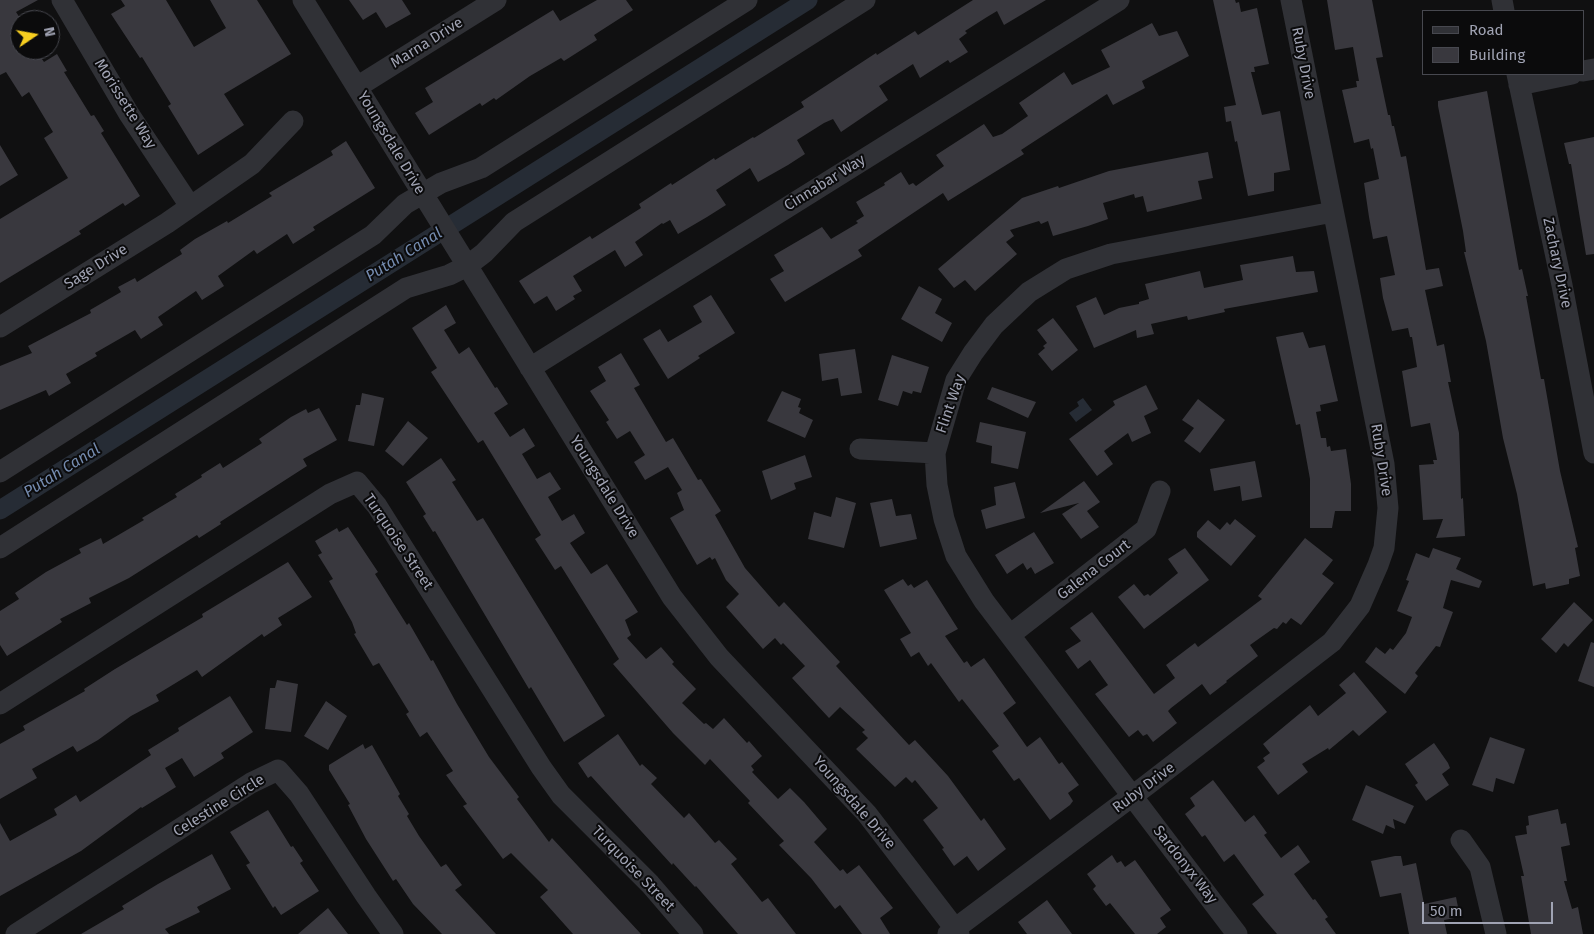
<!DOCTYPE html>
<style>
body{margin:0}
#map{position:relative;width:1594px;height:934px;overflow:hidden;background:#101011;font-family:"Fira Sans",sans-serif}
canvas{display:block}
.legend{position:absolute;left:1422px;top:10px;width:162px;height:65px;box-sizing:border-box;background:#0b0b0c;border:1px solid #47484f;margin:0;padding:6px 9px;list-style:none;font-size:15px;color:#a0a3b3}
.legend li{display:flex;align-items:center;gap:10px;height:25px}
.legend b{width:25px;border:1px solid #47484f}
.north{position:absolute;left:10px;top:10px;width:50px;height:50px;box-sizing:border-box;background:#0b0b0c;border:1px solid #47484f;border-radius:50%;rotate:78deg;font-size:14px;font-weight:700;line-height:20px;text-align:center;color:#a0a3b3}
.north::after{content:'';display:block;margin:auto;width:18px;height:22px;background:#f8cf20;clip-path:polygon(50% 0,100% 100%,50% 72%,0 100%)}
.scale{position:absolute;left:1422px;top:902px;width:131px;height:22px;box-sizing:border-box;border:2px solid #a0a3b3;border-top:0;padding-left:6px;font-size:15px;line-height:18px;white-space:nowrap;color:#a0a3b3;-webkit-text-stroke:4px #0b0b0c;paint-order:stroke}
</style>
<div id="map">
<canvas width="1594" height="934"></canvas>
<ul class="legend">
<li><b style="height:6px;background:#303136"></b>Road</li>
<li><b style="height:14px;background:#39383e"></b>Building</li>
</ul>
<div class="north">N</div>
<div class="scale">50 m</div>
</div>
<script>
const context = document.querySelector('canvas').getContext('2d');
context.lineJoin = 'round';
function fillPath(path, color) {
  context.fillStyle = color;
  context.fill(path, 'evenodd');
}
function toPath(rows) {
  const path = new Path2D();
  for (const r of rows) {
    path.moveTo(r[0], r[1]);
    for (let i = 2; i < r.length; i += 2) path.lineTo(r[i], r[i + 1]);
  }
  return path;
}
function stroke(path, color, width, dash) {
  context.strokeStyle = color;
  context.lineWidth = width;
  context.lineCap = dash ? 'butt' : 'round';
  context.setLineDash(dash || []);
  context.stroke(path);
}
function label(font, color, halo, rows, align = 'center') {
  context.font = font + ' "Fira Sans",sans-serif';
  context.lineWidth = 4;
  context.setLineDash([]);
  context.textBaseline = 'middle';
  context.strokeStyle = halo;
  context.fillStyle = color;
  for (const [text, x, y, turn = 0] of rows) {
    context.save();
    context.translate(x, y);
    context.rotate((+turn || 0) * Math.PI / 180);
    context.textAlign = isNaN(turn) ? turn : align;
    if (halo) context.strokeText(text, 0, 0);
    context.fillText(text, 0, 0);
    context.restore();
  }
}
fillPath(toPath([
 [1083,398,1092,410,1076,422,1069,413,1079,406,1077,402]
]), '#262c35');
stroke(toPath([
 [0,510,808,0]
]), '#262c35', 19);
fillPath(toPath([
 [0,0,38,0,16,12,20,18,20,50,36,50,44,62,57,54,67,71,64,72,91,116,94,115,104,131,101,133,140,196,125,206,123,203,79,231,81,234,0,283,0,219,68,178,44,138,53,132,29,92,22,97,6,72,0,75],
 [121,0,166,0,194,47,226,28,210,0,257,0,291,54,224,94,244,125,198,155,168,106,171,104,142,57,140,58,111,14,125,6],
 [349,0,402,0,411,14,386,28,376,12,363,20],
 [597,0,626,0,633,10,594,35,597,40,564,61,561,58,530,76,496,100,494,98,482,106,480,103,429,135,415,113,433,102,425,88,553,10,560,21],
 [973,0,1046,0,1004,25,997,11,987,17,965,31,967,33,959,39,968,52,950,63,948,60,920,78,913,64,879,86,888,100,841,132,833,119,824,123,797,140,805,154,788,165,758,182,750,168,716,190,726,205,707,217,678,234,670,220,663,224,662,223,635,242,643,255,625,267,615,250,573,276,582,291,573,296,575,299,556,311,547,296,534,304,519,281,590,236,592,239,641,208,639,204,671,183,672,185,714,158,715,160,753,137,754,138,804,107,801,102,876,53,877,55,915,31,918,35],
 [1213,0,1235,0,1236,3,1239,2,1241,12,1257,8,1269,64,1254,67,1255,72,1251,72,1262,115,1280,111,1290,170,1274,173,1274,191,1248,196,1237,141,1235,142,1231,121,1226,122,1224,107,1236,105],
 [1327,0,1372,0,1383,57,1376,58,1388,115,1390,115,1392,126,1394,126,1401,157,1406,156,1426,270,1439,268,1443,286,1425,290,1437,346,1444,344,1451,382,1448,382,1459,433,1461,499,1463,498,1465,536,1436,538,1443,519,1423,520,1419,465,1434,464,1433,460,1437,460,1430,423,1411,427,1402,371,1417,367,1412,337,1410,337,1408,328,1392,331,1383,298,1380,278,1395,275,1387,236,1373,239,1369,217,1364,183,1379,179,1373,148,1371,149,1369,139,1354,143,1342,90,1357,87,1356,81,1359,81,1353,47,1335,50],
 [1152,23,1159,36,1177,31,1189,56,1142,81,1145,88,1113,105,1107,94,1021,150,1024,154,948,201,943,193,858,250,862,256,785,302,770,279,784,271,774,255,822,227,831,239,858,223,856,221,864,216,856,202,885,185,884,183,901,172,909,185,913,183,916,186,944,166,936,155,984,124,993,137,1002,134,1028,116,1019,103,1064,72,1072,85,1110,67,1101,50],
 [1487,91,1519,270,1522,269,1528,296,1526,296,1541,379,1544,379,1560,471,1578,547,1575,548,1580,576,1569,579,1569,584,1546,589,1545,583,1533,586,1517,494,1503,438,1486,341,1464,252,1466,252,1463,231,1438,106,1438,101],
 [1594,137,1594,254,1586,255,1571,164,1569,164,1564,143],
 [346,141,375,188,313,227,315,230,293,244,287,234,257,254,254,250,218,276,224,286,202,300,196,291,158,317,163,325,141,339,135,330,95,353,97,356,66,374,71,383,49,396,46,390,0,410,0,366,32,353,28,346,91,313,90,310,121,292,118,287,135,278,137,282,182,254,180,250,195,239,227,221,228,223,272,196,269,193,333,155,331,151],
 [0,145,18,175,0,186],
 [1208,152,1213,178,1198,181,1202,199,1147,212,1143,196,1135,198,1134,194,1103,203,1108,219,1088,226,1053,236,1048,221,1041,224,1039,221,1010,230,1014,236,1006,242,1017,254,975,291,965,280,954,288,938,269,1022,198,1058,186,1059,188,1109,171],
 [1293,256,1296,272,1314,271,1318,292,1224,309,1225,312,1188,320,1187,316,1151,324,1154,334,1137,338,1136,330,1094,348,1076,306,1096,297,1104,315,1119,308,1139,304,1139,302,1149,299,1145,284,1200,271,1204,288,1243,280,1240,265],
 [919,286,942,299,935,313,952,323,942,342,901,319],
 [711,295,735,333,698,356,700,358,668,379,643,339,660,329,668,342,702,322,693,306],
 [446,305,456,323,444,330,459,354,469,347,495,388,497,387,508,404,494,413,510,437,524,428,535,446,522,454,537,479,550,472,561,489,548,497,562,521,574,514,585,533,570,543,591,574,607,564,638,612,625,620,631,635,627,638,646,659,661,647,674,662,672,664,696,689,682,703,704,724,706,723,713,729,724,718,747,743,749,741,762,756,751,766,754,770,752,772,778,799,790,788,804,802,827,829,814,842,840,871,843,869,847,874,859,865,893,908,880,918,890,934,862,934,840,905,835,909,811,878,779,845,784,841,748,803,750,801,710,759,705,765,673,733,613,664,619,659,561,566,555,570,535,539,541,535,483,440,478,443,431,372,437,368,412,328],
 [1053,318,1078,350,1052,371,1038,354,1045,348,1043,346,1047,343,1037,330],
 [1303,332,1309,348,1325,345,1338,401,1320,405,1321,411,1316,412,1321,438,1326,438,1327,447,1330,446,1331,451,1346,449,1351,484,1351,511,1335,511,1332,528,1310,528,1310,479,1300,424,1296,425,1276,337],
 [855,349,862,393,841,396,838,378,822,381,819,354],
 [621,353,640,385,634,388,666,442,673,438,698,480,701,479,721,511,715,515,745,568,779,607,784,602,840,662,836,666,909,745,915,740,948,776,981,821,984,818,1006,849,978,871,967,856,954,866,942,849,944,848,923,820,938,808,915,780,912,783,906,777,895,787,856,749,868,738,862,732,865,730,840,707,829,718,792,678,805,666,783,643,781,645,775,638,763,649,726,607,739,594,726,580,715,558,712,560,710,557,697,565,670,518,684,510,677,493,682,490,668,467,645,480,634,462,645,455,630,431,617,439,606,422,609,420,590,391,606,381,598,367],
 [892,355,929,367,921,393,913,391,912,394,903,391,898,406,878,400],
 [1146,385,1158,409,1144,416,1151,433,1132,442,1128,433,1104,451,1113,464,1097,476,1069,439,1115,405,1113,401],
 [992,387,1036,402,1028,418,987,399],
 [782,391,801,399,798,407,801,408,799,413,813,420,805,438,767,421],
 [362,393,384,398,374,446,348,441,356,405,360,405],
 [1198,399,1225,420,1200,453,1184,441,1194,428,1182,420],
 [319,408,337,440,303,459,307,466,220,522,221,524,199,538,197,535,129,578,89,598,91,603,60,619,62,622,7,656,0,645,0,611,19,599,15,593,46,572,81,553,79,549,101,538,103,544,144,520,142,518,177,497,175,494,202,477,201,475,220,463,223,468,262,443,259,439,291,417,306,409,308,413],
 [408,421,428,438,403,466,385,451],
 [980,422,1026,432,1018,469,991,463,992,446,976,442],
 [805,455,812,477,794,483,796,489,771,500,762,471],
 [441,458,456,480,452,482,477,521,483,518,605,716,564,742,531,687,529,689,435,531,433,532,423,516,426,514,406,482],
 [1255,461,1262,497,1242,501,1240,486,1214,491,1210,469],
 [1084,481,1100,502,1087,511,1099,527,1081,539,1062,514,1079,503,1040,513],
 [1015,482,1025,518,986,529,981,510,996,505,994,487],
 [836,497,856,503,844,548,808,539,814,512,831,517],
 [892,499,896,516,911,514,917,539,880,547,870,503],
 [1235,519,1256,536,1231,566,1197,537,1197,532,1208,520,1220,530,1227,522,1230,525],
 [348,527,378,572,375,574,407,625,409,623,431,661,433,660,457,704,489,757,519,797,517,799,549,842,552,838,641,934,573,934,540,897,548,890,511,853,503,859,463,806,467,804,446,775,453,771,427,732,420,737,406,714,409,712,379,663,373,666,354,634,356,633,352,622,329,581,333,579,318,555,322,553,315,541,337,528,339,532],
 [1034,532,1054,563,1035,574,1031,567,1027,570,1023,563,1007,574,995,555],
 [1305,538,1333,560,1322,574,1334,583,1301,625,1291,618,1286,624,1283,622,1277,629,1274,628,1250,645,1258,656,1226,681,1227,682,1210,695,1202,684,1171,708,1168,711,1177,723,1153,742,1147,734,1143,736,1138,730,1129,737,1095,694,1108,685,1090,660,1078,669,1065,651,1081,641,1070,628,1092,612,1154,694,1175,678,1166,665,1195,643,1198,647,1262,599,1258,596],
 [1185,548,1209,580,1144,629,1118,597,1134,584,1144,596,1148,594,1150,596,1178,573,1168,559],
 [1433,548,1461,558,1456,569,1482,581,1479,588,1451,580,1443,608,1453,612,1440,647,1436,646,1415,673,1418,676,1405,694,1365,662,1376,647,1385,654,1390,648,1393,650,1406,633,1412,617,1397,611,1409,581,1406,580,1416,553,1429,558],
 [288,562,312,597,278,618,282,625,264,637,262,634,202,677,197,670,156,695,159,701,131,716,98,740,77,752,73,746,32,769,37,778,0,799,0,744,25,730,23,726,85,691,84,689,115,669,203,617,202,614],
 [903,579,908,586,911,584,914,588,927,580,958,629,945,636,964,663,967,661,971,667,984,658,1016,703,1003,713,1027,747,1040,737,1059,764,1062,762,1079,785,1068,793,1073,801,1070,805,1050,820,1019,778,1014,781,992,751,999,746,962,699,959,702,931,663,928,666,919,652,911,657,900,639,911,633,884,590],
 [1574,602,1593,620,1568,647,1564,643,1556,653,1541,639],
 [1591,642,1594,643,1594,687,1578,681],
 [1354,672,1387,712,1359,736,1353,730,1329,750,1328,748,1302,764,1308,772,1278,795,1257,767,1265,761,1263,758,1270,753,1263,744,1310,705,1318,716,1346,693,1339,685],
 [277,680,298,684,291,732,265,729,270,688,275,688],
 [230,696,253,732,221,753,224,758,194,777,182,758,165,768,176,787,142,808,141,807,81,851,0,896,0,823,10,841,57,815,54,809,76,795,80,802,151,755,148,750,179,731,178,728],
 [326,701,347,716,328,750,304,736],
 [618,734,640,766,642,764,657,778,651,784,684,818,689,813,715,843,719,840,737,859,731,864,762,902,768,898,796,934,738,934,696,886,695,887,673,863,672,865,591,776,588,778,578,763],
 [1490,737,1525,749,1514,784,1496,778,1493,792,1472,785],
 [1434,743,1448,763,1450,768,1442,774,1449,785,1426,801,1415,785,1418,783,1405,764],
 [363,744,365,749,372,745,400,794,398,796,409,814,407,816,419,836,441,867,446,864,462,885,455,890,496,934,442,934,413,904,396,879,393,881,366,839,348,805,350,804,329,770,329,765],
 [1213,780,1245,822,1254,815,1267,833,1264,835,1281,858,1298,845,1310,862,1294,874,1313,900,1315,899,1328,917,1325,919,1336,934,1277,934,1265,920,1252,904,1264,895,1234,854,1224,862,1205,835,1202,837,1185,814,1195,806,1190,798],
 [1366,785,1414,806,1405,824,1393,819,1395,829,1386,825,1383,834,1352,820],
 [1558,809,1561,824,1566,823,1570,845,1561,847,1567,881,1564,881,1572,909,1578,907,1583,934,1531,934,1521,876,1524,876,1515,836,1527,834,1526,826,1529,825,1528,816],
 [268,810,291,847,293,846,303,861,300,863,319,891,281,915,275,906,273,908,246,865,250,863,230,832],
 [212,854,231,889,197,907,200,912,165,929,169,934,81,934,124,909,122,906,158,884],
 [1112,855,1117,863,1121,861,1125,867,1135,860,1171,910,1160,918,1166,927,1157,934,1135,934,1110,903,1106,906,1093,889,1096,886,1087,874],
 [1395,856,1401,856,1403,866,1416,863,1424,904,1456,897,1460,917,1444,920,1447,934,1409,934,1401,893,1380,897,1371,861],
 [1047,900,1072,934,1027,934,1018,922],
 [328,908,348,934,298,934]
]), '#39383e');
stroke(toPath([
 [62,0,129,114,190,206],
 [303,0,672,597,719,657,867,814,959,934],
 [1502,0,1504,11],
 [1583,71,1594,69],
 [1517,74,1562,285,1594,453],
 [1519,85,1572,74],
 [357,87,496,0],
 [0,327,167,223,252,164,293,121],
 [530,368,1119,0],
 [860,449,935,453],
 [0,472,373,235,405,204,441,183,481,168,747,0],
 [0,548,406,288,449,275,467,266,484,253,514,222,865,0],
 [1010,635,1146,529,1160,491],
 [0,704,330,494,357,482,377,506,541,767,561,795,650,884,693,934],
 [1461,840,1480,867,1496,934],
 [16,934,251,783,278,770,299,794,366,896,393,934],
 [948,934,1147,785,1332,642,1360,606,1378,565,1384,548,1388,508,1384,464,1291,0],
 [1237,934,984,601,956,556,944,519,937,485,935,453,956,380,973,353,994,325,1029,292,1066,269,1111,254,1333,212]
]), '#303136', 21);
label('15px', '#a0a3b3', '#0b0b0c', [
 ["Marna Drive",427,43,-32],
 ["Ruby Drive",1303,63,79],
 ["Morissette Way",125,104,58],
 ["Youngsdale Drive",391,143,59],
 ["Cinnabar Way",825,183,-32],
 ["Zachary Drive",1557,263,78],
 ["Sage Drive",96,267,-32],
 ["Flint Way",951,404,-71],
 ["Ruby Drive",1381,460,81],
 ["Youngsdale Drive",604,487,58],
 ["Turquoise Street",398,542,56],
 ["Galena Court",1094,570,-38],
 ["Ruby Drive",1144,788,-37],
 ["Youngsdale Drive",854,803,49],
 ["Celestine Circle",219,806,-32],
 ["Sardonyx Way",1185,865,52],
 ["Turquoise Street",633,869,46]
]);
label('italic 16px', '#758cb0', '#0b0b0c', [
 ["Putah Canal",404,255,-32],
 ["Putah Canal",62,471,-32]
]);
</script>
